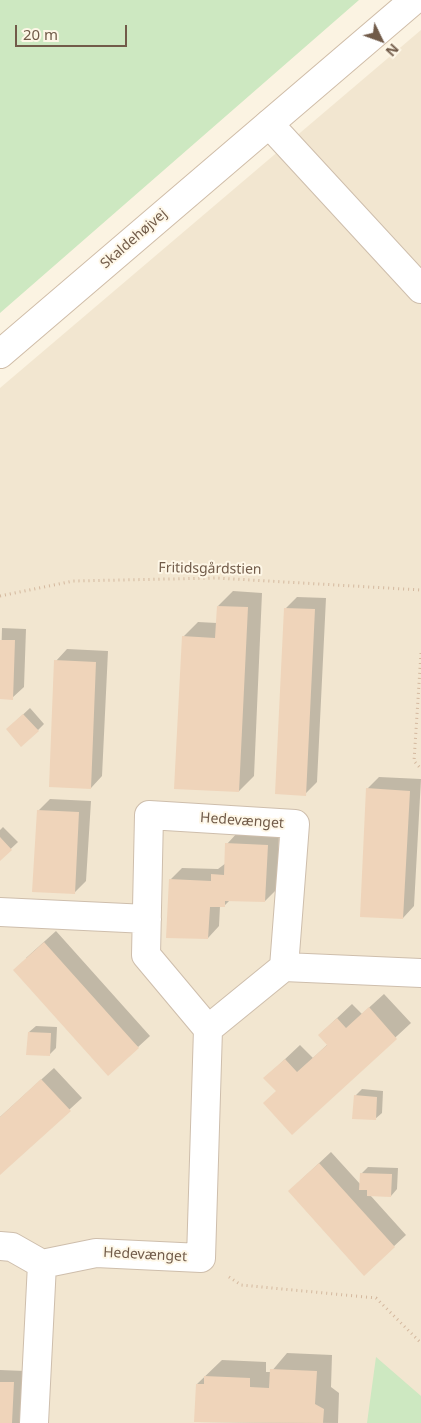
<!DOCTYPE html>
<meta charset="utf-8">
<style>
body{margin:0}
#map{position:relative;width:421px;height:1423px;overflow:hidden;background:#fbf3e2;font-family:"Noto Sans",sans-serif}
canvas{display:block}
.north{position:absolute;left:356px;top:15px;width:50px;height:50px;-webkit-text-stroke:4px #fef7e7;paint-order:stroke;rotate:132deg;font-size:14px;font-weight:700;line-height:20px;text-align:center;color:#715b49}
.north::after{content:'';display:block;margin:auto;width:18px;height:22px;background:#715b49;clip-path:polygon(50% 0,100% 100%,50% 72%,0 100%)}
.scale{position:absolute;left:15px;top:25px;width:112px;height:22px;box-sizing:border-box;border:2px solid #715b49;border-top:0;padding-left:6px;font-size:15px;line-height:18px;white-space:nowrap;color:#715b49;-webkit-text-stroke:4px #fef7e7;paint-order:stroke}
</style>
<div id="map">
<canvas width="421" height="1423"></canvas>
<div class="north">N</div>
<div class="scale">20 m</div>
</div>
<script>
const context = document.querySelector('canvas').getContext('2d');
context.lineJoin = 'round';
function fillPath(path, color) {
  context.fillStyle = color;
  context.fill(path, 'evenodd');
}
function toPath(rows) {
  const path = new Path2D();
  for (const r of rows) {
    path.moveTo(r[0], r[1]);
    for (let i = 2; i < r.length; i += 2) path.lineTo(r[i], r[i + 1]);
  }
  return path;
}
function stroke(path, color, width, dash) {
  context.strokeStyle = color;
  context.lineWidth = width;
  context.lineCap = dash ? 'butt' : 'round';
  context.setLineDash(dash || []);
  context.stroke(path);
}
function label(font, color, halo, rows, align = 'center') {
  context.font = font + ' "Noto Sans",sans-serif';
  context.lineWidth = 4;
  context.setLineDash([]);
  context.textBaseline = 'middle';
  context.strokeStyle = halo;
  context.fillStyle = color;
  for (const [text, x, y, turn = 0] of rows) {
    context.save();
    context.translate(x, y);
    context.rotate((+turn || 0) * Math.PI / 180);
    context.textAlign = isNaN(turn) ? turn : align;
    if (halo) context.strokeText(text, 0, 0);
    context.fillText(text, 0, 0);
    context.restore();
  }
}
fillPath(toPath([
 [421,30,421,1423,0,1423,0,388]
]), '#f2e6d0');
fillPath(toPath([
 [0,0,359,0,0,313],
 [376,1357,421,1396,421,1423,367,1423]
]), '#cde8c1');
fillPath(toPath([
 [233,591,262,593,254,776,239,791,183,637,198,622,217,623,218,606],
 [297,597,326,598,317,782,305,794,285,609],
 [2,628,26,629,24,687,12,698,0,698],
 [67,649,108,651,102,776,91,788,56,661],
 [30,708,44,724,38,730,14,723],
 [379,777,421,779,414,906,403,918,367,789],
 [50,799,91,801,86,881,74,893,38,811],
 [3,827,18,842,0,859,0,830],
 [238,832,279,834,277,889,265,901,230,900,224,906,220,906,219,926,208,938,170,880,182,868,218,869,226,863,227,844],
 [56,931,150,1036,138,1047,26,958],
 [384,994,411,1023,292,1133,277,1091,265,1078,300,1045,313,1058,328,1044,319,1035,352,1004,362,1014],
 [36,1026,57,1027,56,1048,49,1055,29,1032],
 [54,1068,82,1098,0,1173,0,1117],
 [362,1089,383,1091,382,1113,375,1119,355,1096],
 [331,1152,361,1185,361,1174,368,1167,398,1168,397,1189,391,1196,370,1195,406,1235,364,1274,301,1180],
 [287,1353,332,1355,331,1387,339,1393,338,1423,196,1422,197,1384,222,1360,266,1362,266,1372,271,1372],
 [0,1370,25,1371,23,1423,0,1423]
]), '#0003');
fillPath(toPath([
 [217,606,248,607,239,792,174,789,182,636,215,638],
 [284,608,315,609,306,796,275,794],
 [0,640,15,640,13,700,0,699],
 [54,660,96,662,91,789,49,787],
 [23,714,39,731,21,747,6,729],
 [366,788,410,791,403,919,360,917],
 [37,810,79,812,75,894,32,892],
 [0,837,12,850,0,861],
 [225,843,268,845,265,902,225,901,225,907,210,907,208,939,166,938,169,879,211,881,211,874,224,875],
 [44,942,139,1048,108,1076,13,970],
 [369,1007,397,1039,292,1135,263,1103,276,1091,263,1078,285,1059,297,1072,327,1045,318,1035,337,1018,346,1028],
 [28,1032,51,1033,50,1056,26,1055],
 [41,1079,71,1111,0,1175,0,1117],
 [354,1095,377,1097,376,1120,352,1119],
 [319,1163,395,1247,364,1276,288,1191],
 [360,1173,392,1174,391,1197,367,1196,367,1190,359,1190],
 [270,1369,317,1371,315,1404,324,1409,323,1423,194,1422,196,1384,204,1384,204,1376,250,1378,250,1387,269,1388],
 [0,1382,14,1382,12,1423,0,1423]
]), '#efd4ba');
const street = toPath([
 [269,124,421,289],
 [0,912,147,919],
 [208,1029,146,955,149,815,295,824,284,967],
 [0,1246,12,1247,42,1264,96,1253,201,1258,208,1029,284,967,421,973],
 [34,1423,42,1264]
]);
const secondary = toPath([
 [0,354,414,0]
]);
stroke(street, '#cebeac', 30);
stroke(secondary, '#cfbca7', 30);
stroke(toPath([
 [0,596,73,581,217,578,421,590],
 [421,653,414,761,421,769],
 [229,1277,241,1285,376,1298,421,1343]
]), '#d4b89e', 3, [1, 4]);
stroke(street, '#fff', 28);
stroke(secondary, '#fff', 28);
label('14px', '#715b49', '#fef7e7', [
 ["Skaldehøjvej",134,239,-41],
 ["Fritidsgårdstien",210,569,1],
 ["Hedevænget",242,821,4],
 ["Hedevænget",145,1255,3]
]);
</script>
